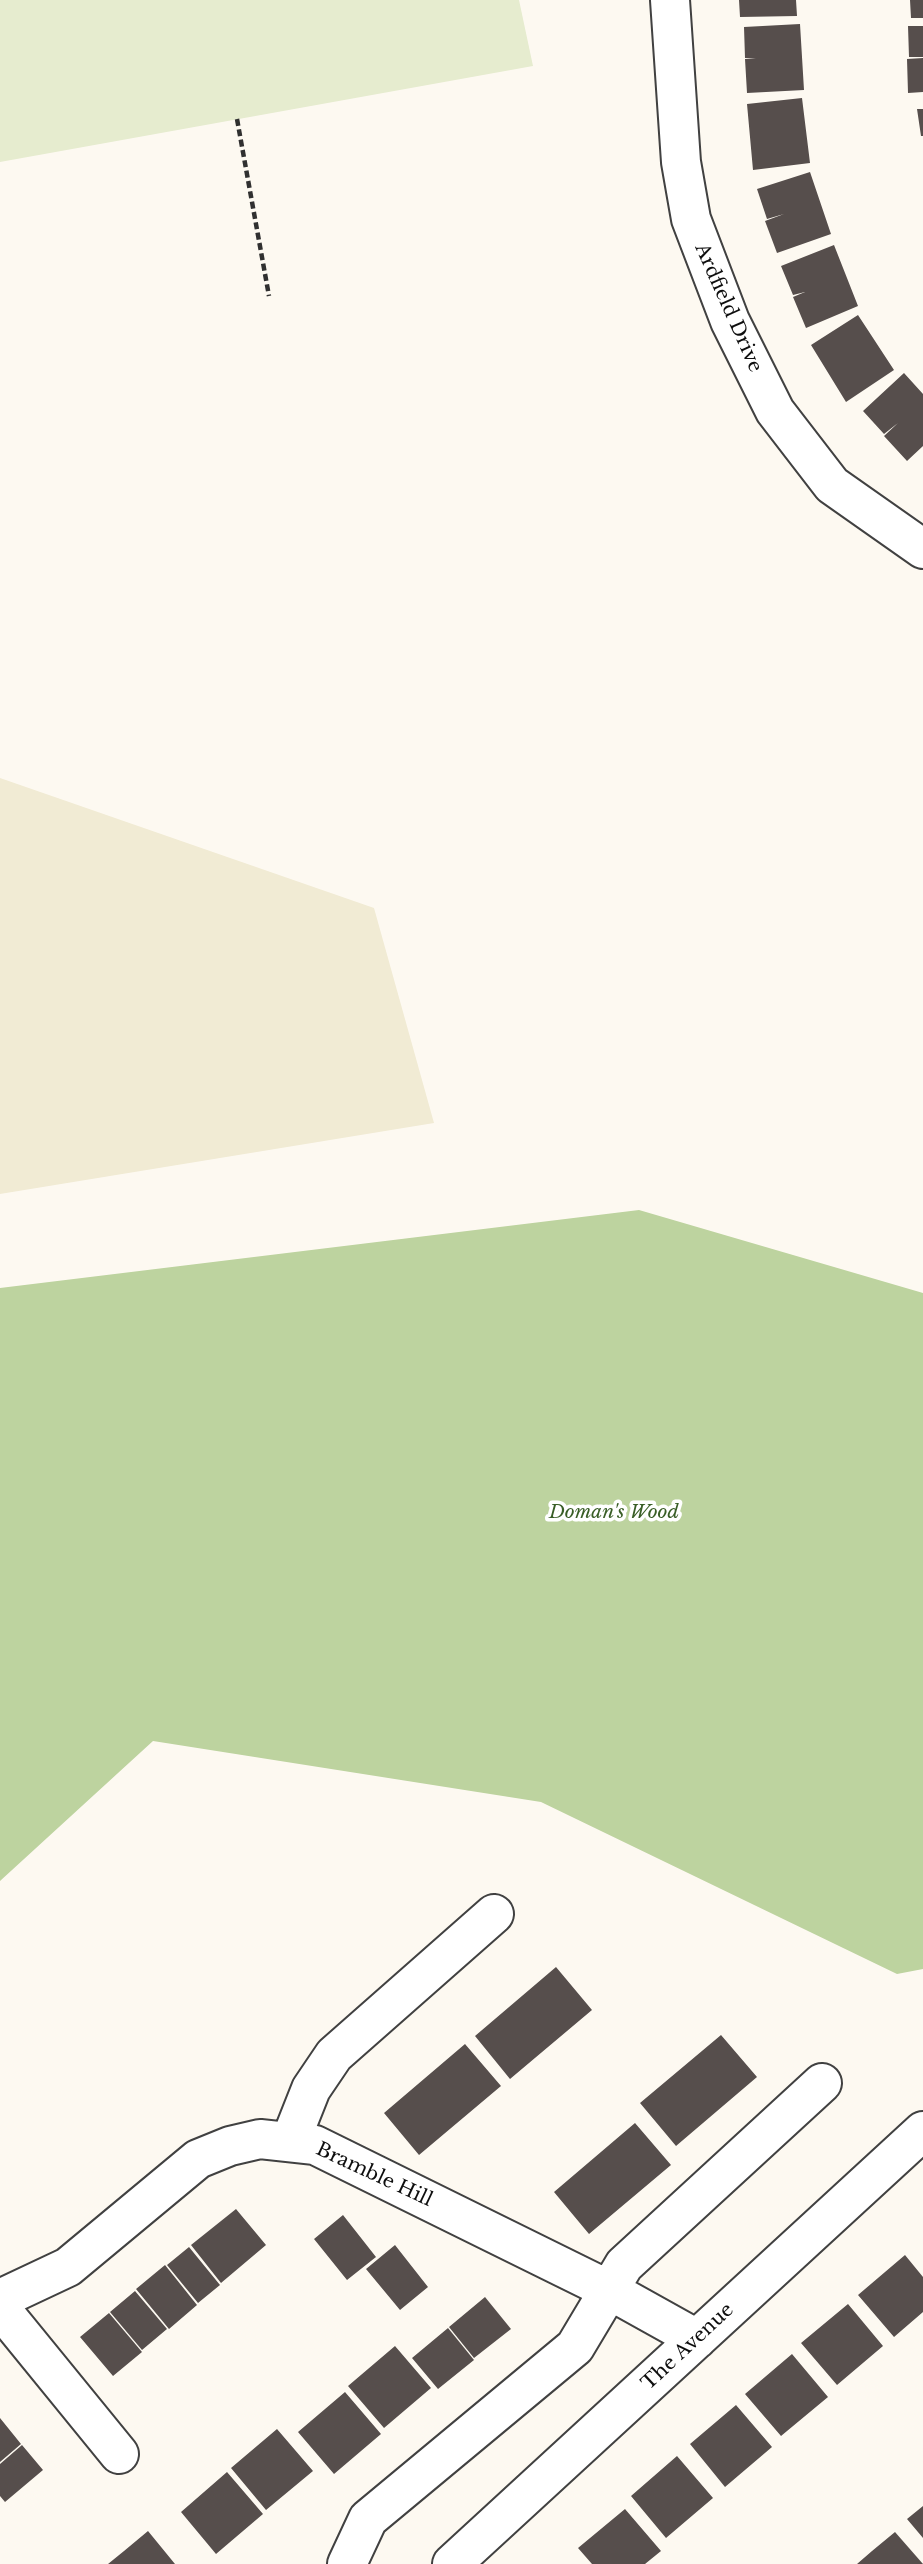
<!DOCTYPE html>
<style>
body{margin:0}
canvas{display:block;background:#fdf9f1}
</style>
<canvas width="923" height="2564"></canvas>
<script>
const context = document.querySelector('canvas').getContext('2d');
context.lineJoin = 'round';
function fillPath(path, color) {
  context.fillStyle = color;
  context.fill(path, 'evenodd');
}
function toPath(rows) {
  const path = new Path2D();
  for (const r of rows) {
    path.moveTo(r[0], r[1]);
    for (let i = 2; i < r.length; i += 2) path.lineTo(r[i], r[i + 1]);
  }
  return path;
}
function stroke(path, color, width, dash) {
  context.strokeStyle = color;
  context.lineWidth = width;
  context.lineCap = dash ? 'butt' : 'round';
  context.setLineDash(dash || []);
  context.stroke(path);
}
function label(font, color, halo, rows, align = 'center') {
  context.font = font + ' "Libre Baskerville",serif';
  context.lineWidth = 7;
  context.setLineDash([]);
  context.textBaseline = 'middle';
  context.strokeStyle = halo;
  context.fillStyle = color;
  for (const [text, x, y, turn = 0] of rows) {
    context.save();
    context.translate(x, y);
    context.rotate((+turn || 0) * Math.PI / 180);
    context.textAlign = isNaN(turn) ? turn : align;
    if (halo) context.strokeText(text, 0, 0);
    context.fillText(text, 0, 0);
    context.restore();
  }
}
fillPath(toPath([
 [0,778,374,908,434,1123,0,1194]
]), '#f1ebd4');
fillPath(toPath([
 [639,1210,923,1293,923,1969,897,1974,541,1802,153,1741,0,1881,0,1288]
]), '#bdd39f');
fillPath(toPath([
 [0,0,519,0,533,66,0,162]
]), '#e6eccf');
fillPath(toPath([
 [739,0,796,0,797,16,740,17],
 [910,0,923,0,923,18,911,18],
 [800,24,804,90,747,93,745,59,756,59,745,58,744,27],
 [908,26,923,26,923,57,909,57],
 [923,58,923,92,908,93,907,59],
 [802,98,810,163,753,170,747,104],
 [917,109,923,109,923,136,921,136],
 [810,172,831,234,777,253,765,221,784,214,767,219,757,189],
 [834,245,858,306,806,328,793,297,805,292,793,295,781,266],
 [858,315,894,370,846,402,811,345],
 [904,373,923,394,923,446,907,461,884,436,898,423,884,434,863,411],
 [556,1967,592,2010,510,2079,475,2036],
 [721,2035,757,2077,676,2146,640,2103],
 [465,2044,501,2086,419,2155,384,2113],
 [635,2123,671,2165,589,2234,554,2192],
 [236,2209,266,2245,221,2283,191,2245],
 [343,2215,376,2257,347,2280,314,2239],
 [395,2245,428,2287,400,2310,366,2269],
 [189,2247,220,2285,198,2303,167,2265],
 [905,2255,923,2277,923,2312,894,2337,858,2295],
 [165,2265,197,2305,169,2329,136,2289],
 [135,2291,167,2329,142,2350,110,2312],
 [485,2297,511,2329,474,2358,449,2327],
 [848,2304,883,2346,837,2385,801,2343],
 [109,2313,142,2352,113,2376,80,2337],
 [448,2328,474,2360,438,2389,412,2358],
 [395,2346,431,2388,384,2428,348,2386],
 [792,2354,828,2397,781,2436,745,2394],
 [345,2392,381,2434,334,2474,298,2432],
 [736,2405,772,2447,725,2487,690,2444],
 [0,2418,21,2444,0,2462],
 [277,2429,313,2471,266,2510,231,2468],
 [22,2445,43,2470,5,2502,0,2496,0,2464],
 [677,2456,713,2498,666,2538,631,2496],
 [227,2472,263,2514,216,2554,181,2512],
 [923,2506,923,2538,907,2519],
 [625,2509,661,2551,645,2564,592,2564,578,2548],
 [148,2531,175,2564,108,2564,124,2551],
 [895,2532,923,2564,857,2564,872,2551]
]), '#564e4c');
const street = toPath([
 [670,0,681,162,691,219,730,321,775,411,832,485,923,549],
 [290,2142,311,2089,334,2055,494,1914],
 [0,2299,68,2267,198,2159,230,2146,260,2139,315,2145,609,2290,697,2339],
 [0,2308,119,2454],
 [347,2564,368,2519,575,2347,624,2265,822,2083],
 [452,2564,923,2131]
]);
stroke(street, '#414141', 42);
stroke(toPath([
 [237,119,269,296]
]), '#303030', 4.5, [7, 3.5]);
stroke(street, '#fff', 38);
label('19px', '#0e0e0e', '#fff', [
 ["Ardfield Drive",728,308,66],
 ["Bramble Hill",374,2175,25],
 ["The Avenue",688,2347,-43]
]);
label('italic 19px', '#395e26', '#fff', [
 ["Doman's Wood",614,1513]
]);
</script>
